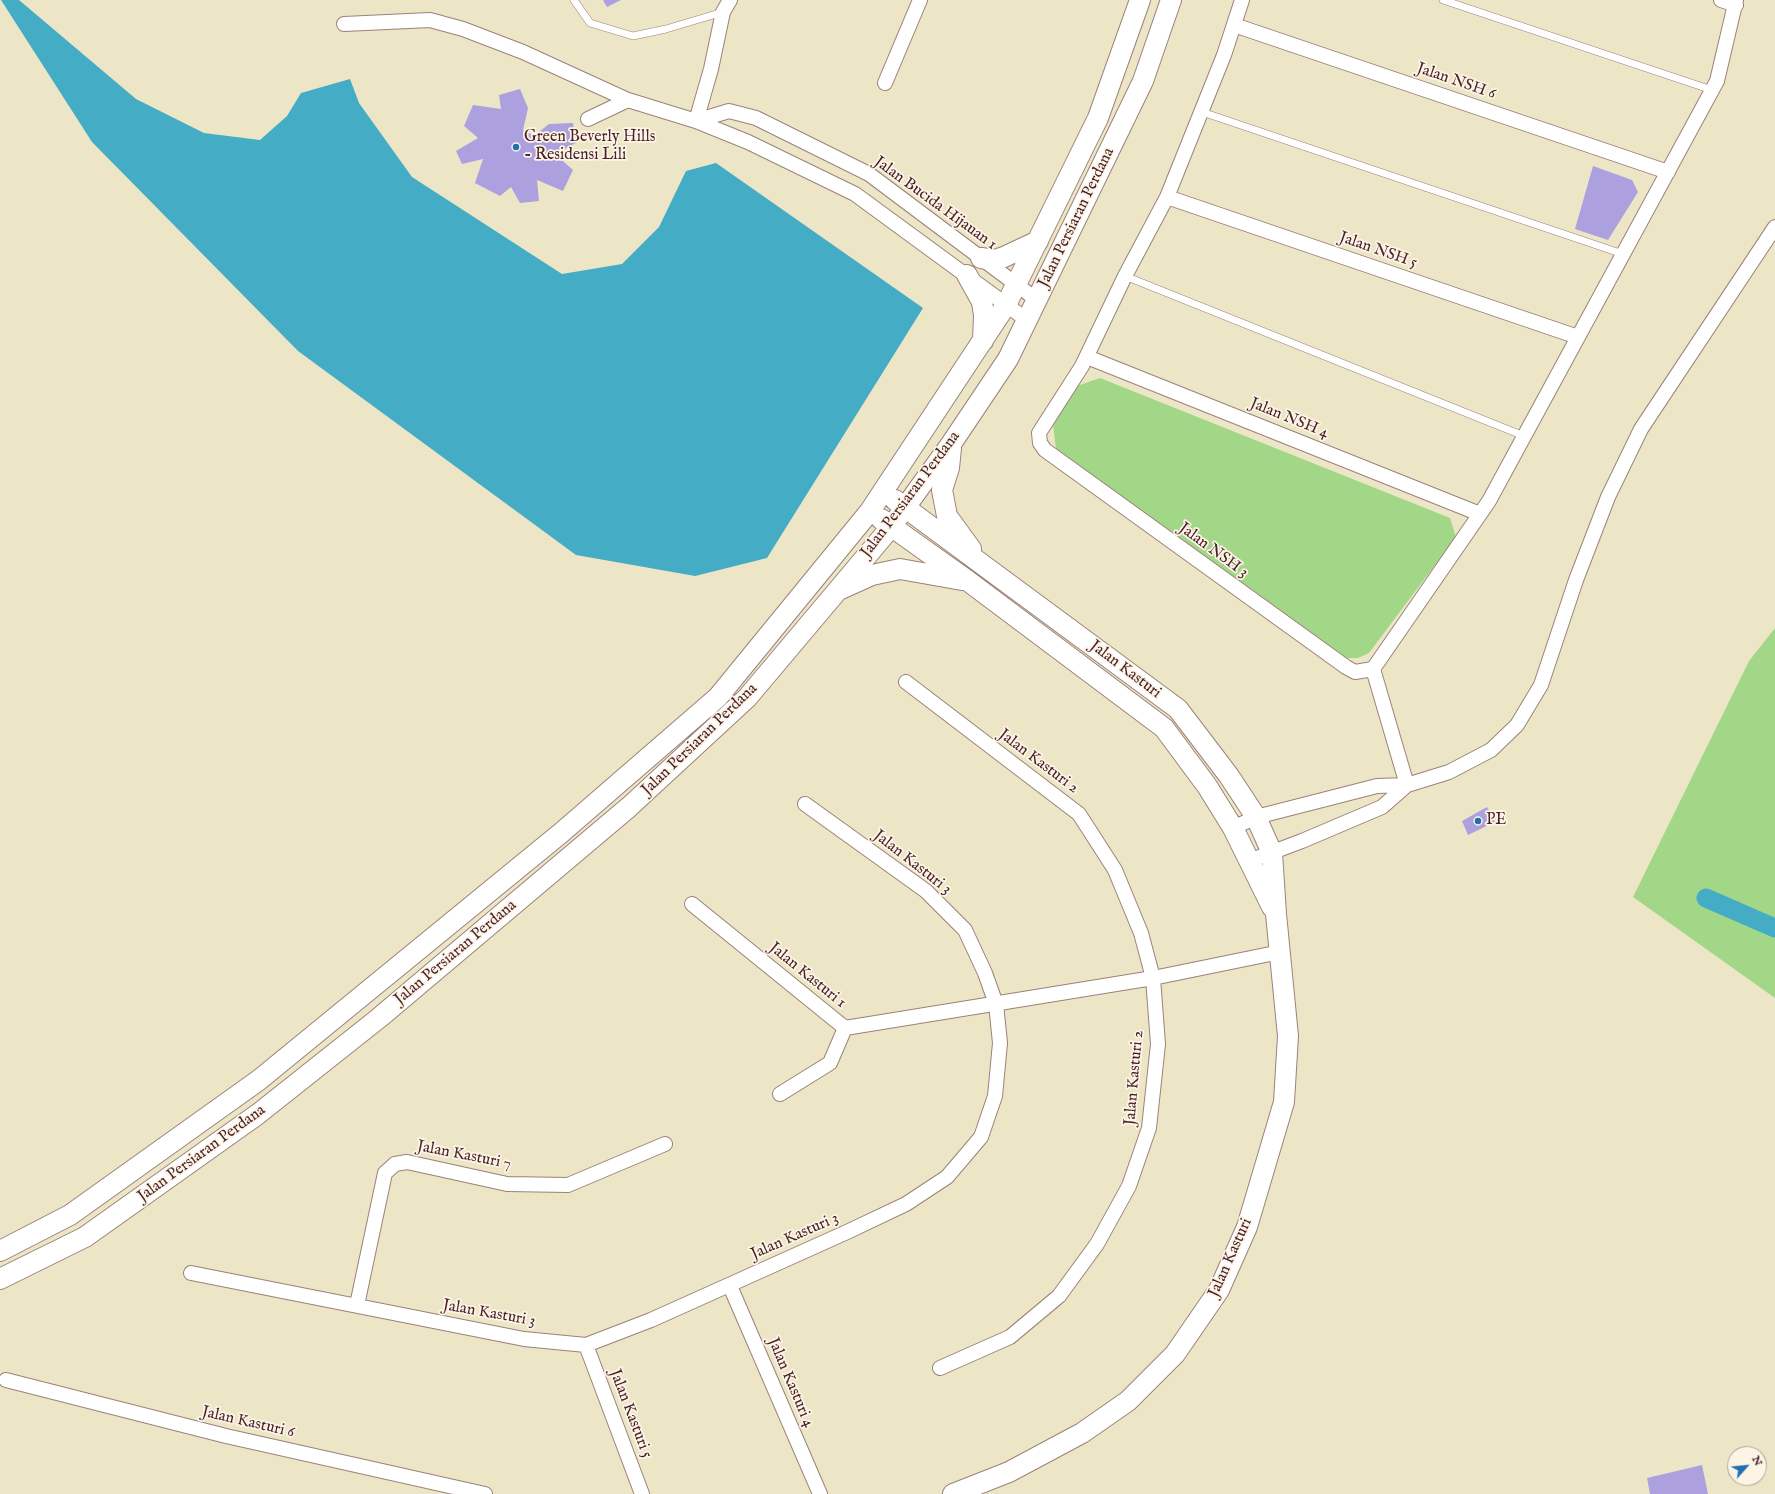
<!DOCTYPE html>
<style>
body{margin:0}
#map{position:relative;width:1775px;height:1494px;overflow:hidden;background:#ece6c7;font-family:"IM FELL English",serif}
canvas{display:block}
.north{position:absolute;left:1727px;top:1446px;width:40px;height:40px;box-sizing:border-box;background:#fcf5e5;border:1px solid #b59f9b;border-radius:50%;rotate:63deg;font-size:11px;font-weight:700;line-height:16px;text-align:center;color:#4a1f2b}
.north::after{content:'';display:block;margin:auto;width:14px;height:18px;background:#1f6fb2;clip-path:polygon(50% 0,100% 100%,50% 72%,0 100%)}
</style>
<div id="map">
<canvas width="1775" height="1494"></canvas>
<div class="north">N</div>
</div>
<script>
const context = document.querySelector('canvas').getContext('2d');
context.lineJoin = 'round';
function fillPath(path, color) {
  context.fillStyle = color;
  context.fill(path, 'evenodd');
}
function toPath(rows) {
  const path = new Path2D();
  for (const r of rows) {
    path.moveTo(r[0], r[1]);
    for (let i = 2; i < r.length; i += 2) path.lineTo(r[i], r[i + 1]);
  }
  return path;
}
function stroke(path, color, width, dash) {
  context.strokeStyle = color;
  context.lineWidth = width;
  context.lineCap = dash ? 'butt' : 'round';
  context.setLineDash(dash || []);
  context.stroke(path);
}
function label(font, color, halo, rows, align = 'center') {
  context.font = font + ' "IM FELL English",serif';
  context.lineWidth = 3.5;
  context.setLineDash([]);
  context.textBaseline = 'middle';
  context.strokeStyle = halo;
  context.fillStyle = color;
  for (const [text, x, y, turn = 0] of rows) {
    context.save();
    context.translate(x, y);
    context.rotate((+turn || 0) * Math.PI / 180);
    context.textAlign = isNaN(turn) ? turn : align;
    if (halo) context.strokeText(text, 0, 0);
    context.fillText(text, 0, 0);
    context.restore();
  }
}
fillPath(toPath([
 [1100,378,1450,518,1456,537,1369,653,1358,658,1347,658,1056,449,1053,425,1077,386],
 [1775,628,1775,998,1633,897,1749,661]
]), '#a2d788');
fillPath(toPath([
 [1,0,19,0,136,99,204,133,260,140,287,116,301,93,350,79,359,103,412,177,562,274,622,264,659,227,686,171,716,163,923,308,767,558,695,576,576,555,298,351,92,142]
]), '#44acc4');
stroke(toPath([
 [1706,898,1775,928]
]), '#44acc4', 19);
fillPath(toPath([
 [603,0,621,0,607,7],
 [520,89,528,108,523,130,534,136,549,124,573,123,576,143,555,154,573,170,563,191,537,180,539,201,520,203,511,187,500,196,475,183,483,159,462,164,456,151,478,138,464,126,473,105,501,109,499,95],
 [1593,166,1632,180,1638,192,1608,240,1575,229],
 [1487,807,1495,822,1468,835,1462,821],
 [1702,1465,1708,1494,1650,1494,1647,1478]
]), '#aca0df');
const lane = toPath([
 [574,0,590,23,633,36,666,29,723,12],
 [1443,0,1712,90],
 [1202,112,1623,254],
 [1125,276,1524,436]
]);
const street = toPath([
 [1242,0,1224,55,1167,197,1125,276,1082,366,1039,433,1040,443,1045,450,1346,667,1355,672,1373,669],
 [1721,0,1736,5],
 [344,24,430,20,463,29,523,52,628,100,588,119],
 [1234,25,1668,172],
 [885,83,920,0],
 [628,100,696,121,748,142,855,194,1027,320],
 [696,121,729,111,756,118,869,174,1037,300],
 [696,121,711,69,723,12,730,0],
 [1167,197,1578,337],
 [1087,357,1480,514],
 [906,682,1079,814,1115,870,1141,933,1153,978,1158,1044,1149,1128,1129,1186,1097,1244,1059,1296,1010,1337,940,1368],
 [1407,785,1373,669,1489,501,1717,81,1736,0],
 [1233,828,1256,817,1377,786,1407,785,1449,772,1491,750,1517,725,1541,685,1576,580,1608,497,1641,429,1775,227],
 [1249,861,1302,841,1382,807,1407,785],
 [692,904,845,1028,830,1063,780,1094],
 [845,1028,1153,978,1280,952],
 [191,1273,524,1339,586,1345,651,1320,847,1232,906,1204,947,1177,981,1137,995,1096,1000,1043,996,1004,985,973,965,930,926,891,805,804],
 [730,1286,820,1494],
 [357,1305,385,1173,395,1164,407,1162,507,1184,568,1185,665,1144],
 [586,1345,642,1494],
 [6,1380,226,1436,485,1494]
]);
const secondary = toPath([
 [981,258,995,260,1004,257,1038,241],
 [967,275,982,302,984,315,983,341],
 [951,448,949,468,942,490,947,516,971,549],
 [895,500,1178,709,1229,776,1256,817,1272,853,1276,914,1288,1036,1284,1102,1247,1227,1219,1290,1175,1354,1128,1401,1082,1433,1009,1472,953,1494],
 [881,519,968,581,1164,728,1207,786,1233,828,1272,907],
 [841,589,872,575,900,569,962,580],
 [0,1251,70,1215,259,1080,561,833,718,697,870,511,1006,305,1098,118,1140,0],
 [0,1279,85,1237,258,1114,379,1018,629,807,747,698,891,527,951,444,1008,359,1143,81,1171,0]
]);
stroke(lane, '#9b8279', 8);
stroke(street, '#9b8279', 16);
stroke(secondary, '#9b8279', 22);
stroke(lane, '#fff', 7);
stroke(street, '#fff', 14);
stroke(secondary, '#fff', 20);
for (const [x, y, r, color] of [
 [516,147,4,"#1f6fb2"],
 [1478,821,4,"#1f6fb2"]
]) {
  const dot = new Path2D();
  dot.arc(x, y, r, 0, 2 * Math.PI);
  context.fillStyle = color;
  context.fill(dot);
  stroke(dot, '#fcf5e5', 1.5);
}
label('16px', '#4a1f2b', '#fcf5e5', [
 ["Jalan NSH 6",1456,82,19],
 ["Jalan Bucida Hijauan 1",935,204,36],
 ["Jalan Persiaran Perdana",1077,218,-64],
 ["Jalan NSH 5",1378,251,19],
 ["Jalan NSH 4",1289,419,22],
 ["Jalan Persiaran Perdana",911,495,-53],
 ["Jalan NSH 3",1213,551,36],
 ["Jalan Kasturi",1125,670,37],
 ["Jalan Persiaran Perdana",700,740,-44],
 ["Jalan Kasturi 2",1038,762,37],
 ["Jalan Kasturi 3",912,863,38],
 ["Jalan Persiaran Perdana",456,953,-40],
 ["Jalan Kasturi 1",807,976,39],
 ["Jalan Kasturi 2",1135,1078,-85],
 ["Jalan Persiaran Perdana",202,1154,-36],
 ["Jalan Kasturi 7",464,1156,11],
 ["Jalan Kasturi 3",795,1237,-24],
 ["Jalan Kasturi",1231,1258,-66],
 ["Jalan Kasturi 3",489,1314,10],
 ["Jalan Kasturi 4",790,1383,67],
 ["Jalan Kasturi 5",630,1414,69],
 ["Jalan Kasturi 6",248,1423,13]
]);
label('16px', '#4a1f2b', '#fcf5e5', [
 ["Green Beverly Hills",524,138],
 ["- Residensi Lili",524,156],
 ["PE",1486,821]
], 'left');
</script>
